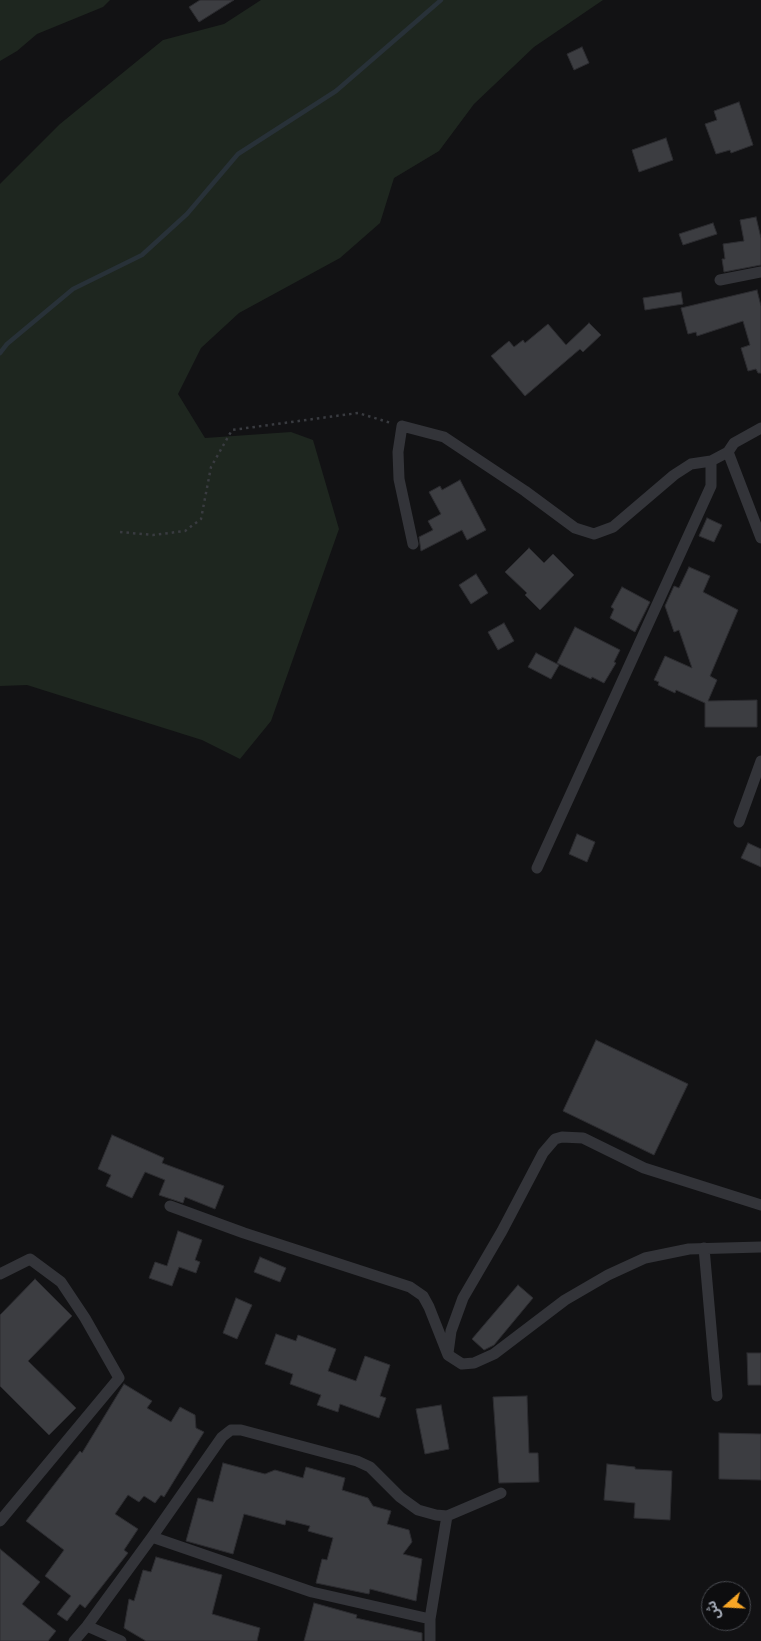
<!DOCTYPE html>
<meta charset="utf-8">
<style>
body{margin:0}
#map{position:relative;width:761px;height:1641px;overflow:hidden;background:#121214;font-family:"PT Sans","Noto Sans Arabic",sans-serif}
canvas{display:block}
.north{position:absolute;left:701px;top:1581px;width:50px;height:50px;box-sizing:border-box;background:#0d0d0f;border:1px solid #494b51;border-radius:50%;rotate:251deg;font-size:14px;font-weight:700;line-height:20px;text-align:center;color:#a3a9b5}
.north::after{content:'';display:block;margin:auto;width:18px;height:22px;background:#f8a626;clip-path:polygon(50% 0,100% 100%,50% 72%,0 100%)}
</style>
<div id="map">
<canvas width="761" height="1641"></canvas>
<div class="north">ش</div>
</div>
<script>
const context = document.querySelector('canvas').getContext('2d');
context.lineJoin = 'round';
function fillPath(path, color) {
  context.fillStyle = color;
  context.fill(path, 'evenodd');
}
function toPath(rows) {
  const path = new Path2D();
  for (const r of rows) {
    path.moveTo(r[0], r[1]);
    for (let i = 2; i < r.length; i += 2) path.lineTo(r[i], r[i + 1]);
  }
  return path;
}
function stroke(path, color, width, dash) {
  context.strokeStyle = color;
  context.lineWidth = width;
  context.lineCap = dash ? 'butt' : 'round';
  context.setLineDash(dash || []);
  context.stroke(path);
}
fillPath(toPath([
 [0,0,110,0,103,7,37,34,17,51,0,61],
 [261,0,603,0,534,47,474,104,439,151,394,178,380,223,340,258,239,313,201,348,178,394,205,438,291,432,313,440,339,529,271,721,240,759,202,740,27,685,0,686,0,184,60,124,163,40,224,24]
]), '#1e261f');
stroke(toPath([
 [0,353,7,344,73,289,142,255,187,214,238,154,336,91,441,0]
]), '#283138', 4.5);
const building = toPath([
 [200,0,234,0,199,22,189,7,200,0],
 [582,47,589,63,574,70,567,54,582,47],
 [739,102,753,145,731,153,730,150,716,154,705,124,717,120,714,111,739,102],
 [666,138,673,160,639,172,632,150,666,138],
 [756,217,761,238,761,265,724,272,722,259,725,259,723,244,744,241,740,220,756,217],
 [713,223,717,234,683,245,679,234,713,223],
 [757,290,761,306,761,373,758,373,756,369,748,371,741,348,750,345,743,321,697,336,696,332,688,334,681,308,757,290],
 [681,292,683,304,645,310,643,298,681,292],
 [589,323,601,335,583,352,580,349,525,396,491,356,509,341,514,347,523,340,525,343,548,324,566,345,589,323],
 [460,480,486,530,467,540,462,530,421,551,419,537,433,530,428,521,441,514,429,492,440,486,442,490,460,480],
 [707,518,722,525,714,542,699,536,707,518],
 [529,548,544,563,553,554,574,575,540,610,525,595,527,593,505,572,529,548],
 [689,567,710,576,703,592,738,610,710,676,717,680,708,701,757,700,757,727,705,727,705,703,676,690,675,693,658,685,659,682,654,680,665,656,692,668,679,630,674,632,665,606,674,586,679,588,689,567],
 [476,574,488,593,471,604,459,585,476,574],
 [622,587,650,602,635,632,610,618,614,609,611,607,622,587],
 [504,623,514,641,498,650,488,632,504,623],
 [575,627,620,650,614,662,616,663,604,683,592,677,591,679,557,663,575,627],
 [536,653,559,665,551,679,528,667,536,653],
 [577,834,595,842,587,862,569,854,577,834],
 [748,843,761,849,761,867,741,858,748,843],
 [596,1040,688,1084,654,1155,563,1111,596,1040],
 [112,1135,164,1158,162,1163,224,1186,215,1209,185,1197,183,1203,159,1195,165,1180,145,1172,132,1198,106,1186,111,1175,98,1169,112,1135],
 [178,1231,202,1240,195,1260,200,1262,196,1273,179,1267,172,1286,149,1278,155,1262,167,1266,178,1231],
 [260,1257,286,1268,280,1282,254,1272,260,1257],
 [35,1279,72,1316,28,1361,76,1408,49,1435,0,1386,0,1315,35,1279],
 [518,1285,533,1298,494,1345,484,1350,472,1339,518,1285],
 [236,1298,252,1305,237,1339,223,1333,236,1298],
 [276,1334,296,1341,298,1335,336,1349,328,1371,356,1381,365,1356,390,1365,380,1396,386,1398,379,1418,340,1404,338,1412,317,1405,321,1395,290,1384,293,1374,265,1364,276,1334],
 [747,1353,761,1353,761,1385,748,1385,747,1353],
 [124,1384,152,1401,147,1408,171,1422,180,1407,195,1415,196,1428,204,1432,164,1497,161,1495,155,1503,144,1496,139,1502,128,1495,115,1514,138,1529,124,1550,128,1553,85,1608,80,1604,67,1621,57,1614,71,1596,45,1576,64,1550,26,1521,80,1451,82,1453,124,1384],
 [527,1396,529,1453,538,1453,539,1482,499,1483,493,1397,527,1396],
 [441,1405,449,1449,425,1454,416,1409,441,1405],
 [719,1433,761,1434,761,1480,719,1479,719,1433],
 [223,1463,265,1474,275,1470,303,1478,306,1467,345,1478,342,1490,368,1498,373,1506,391,1511,387,1524,409,1530,412,1542,403,1554,422,1559,416,1601,370,1589,369,1594,316,1583,322,1559,327,1560,333,1538,308,1531,310,1526,286,1520,285,1525,244,1514,233,1554,186,1541,198,1498,213,1502,223,1463],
 [607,1464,635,1467,635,1469,672,1471,670,1520,634,1518,635,1503,604,1500,607,1464],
 [0,1549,40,1582,22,1604,56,1631,48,1641,0,1641,0,1549],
 [156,1557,222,1575,212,1614,260,1628,257,1641,146,1641,124,1628,129,1599,134,1601,143,1570,151,1572,156,1557],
 [314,1603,357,1615,356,1618,422,1633,422,1641,304,1641,314,1603]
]);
fillPath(building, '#3c3d41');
stroke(building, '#2c2c30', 1);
stroke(toPath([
 [120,532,153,535,185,531,201,519,211,467,232,430,358,413,391,423]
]), '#393b40', 2.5, [2.5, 4]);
stroke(toPath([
 [720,280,761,272],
 [728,452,761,538],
 [413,544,399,479,398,452,402,426,444,437,525,491,575,528,594,534,613,527,674,475,691,464,711,461,728,452,734,443,761,428],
 [739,822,761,761],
 [537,868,711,486,711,461],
 [170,1206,244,1233,410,1287,423,1296,429,1307,448,1355,462,1364,474,1363,494,1354,565,1300,608,1275,645,1258,689,1249,761,1247],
 [704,1248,717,1396],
 [0,1274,30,1259,61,1282,85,1318,119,1378,0,1521],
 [448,1353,451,1331,463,1298,502,1231,543,1153,555,1139,562,1137,583,1138,644,1168,761,1205],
 [152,1537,312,1592,430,1619],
 [87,1626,121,1641],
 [74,1641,87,1626,152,1537,222,1437,231,1430,241,1430,357,1461,370,1467,400,1497,418,1510,436,1515,447,1516,501,1493],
 [430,1641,430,1619,447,1516]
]), '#333439', 11);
</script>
